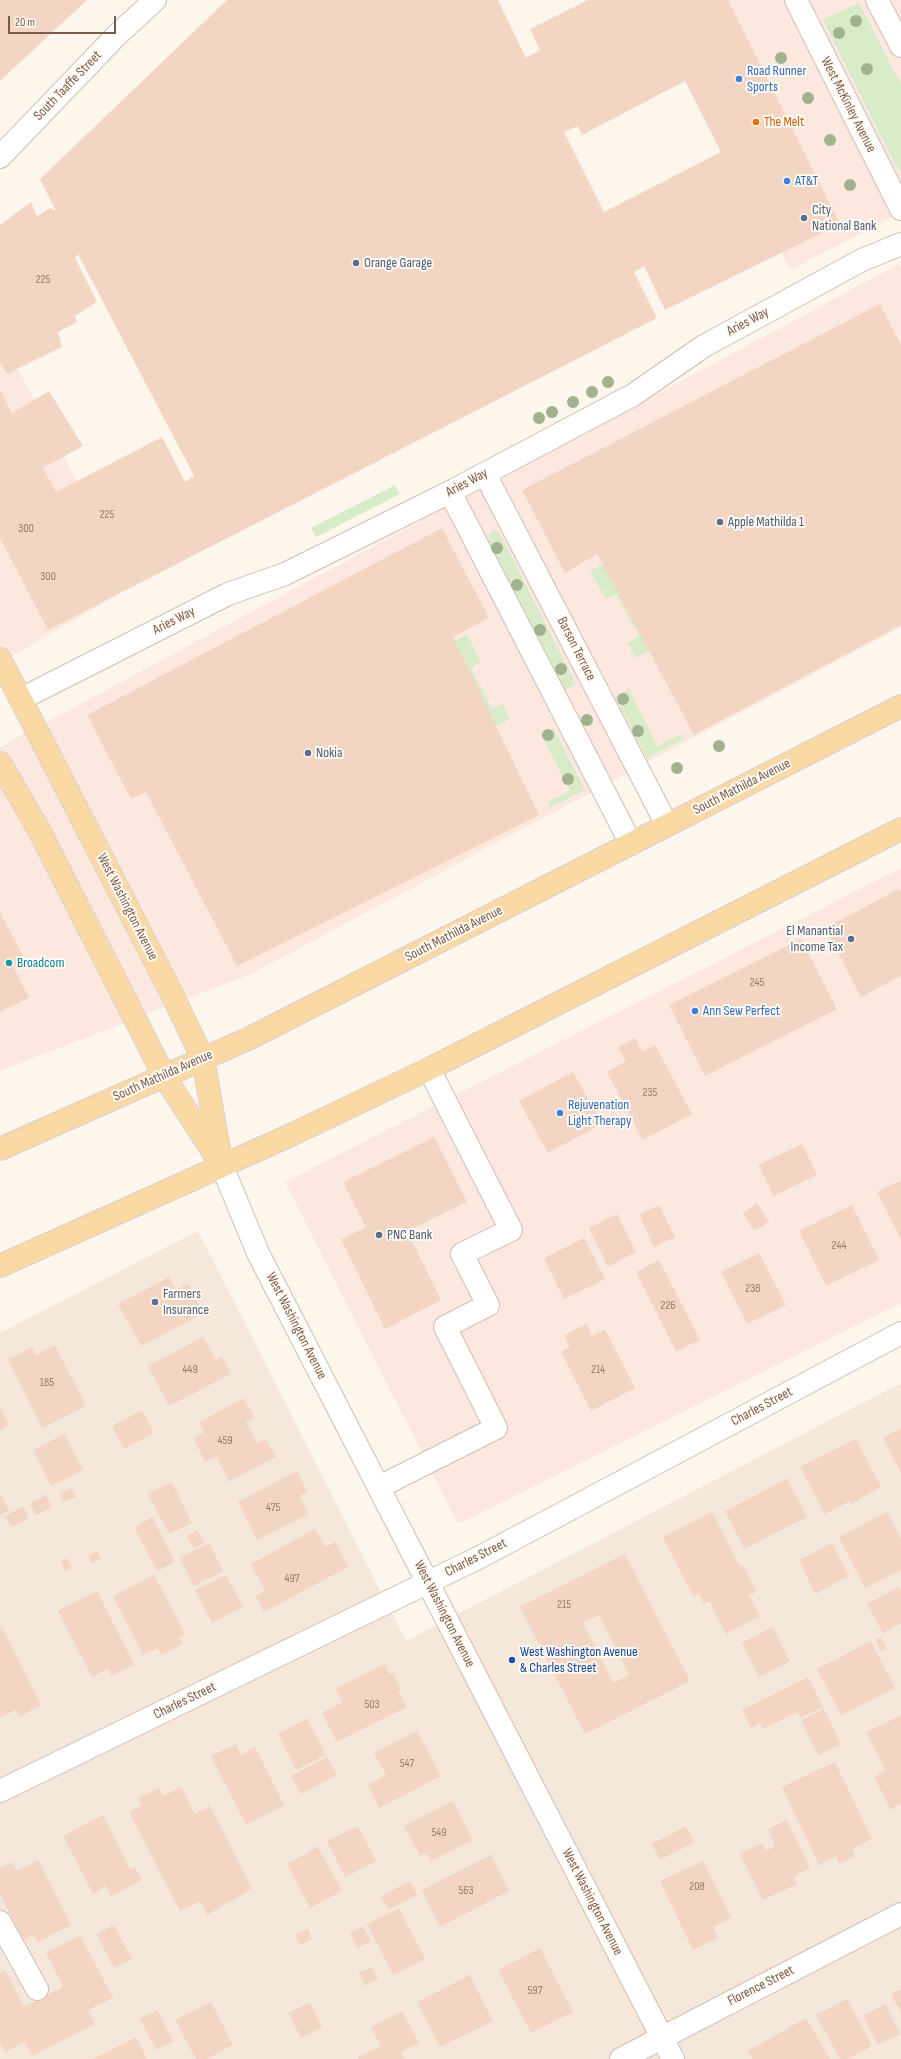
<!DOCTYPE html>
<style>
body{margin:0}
#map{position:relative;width:901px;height:2059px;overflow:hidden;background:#fdf6ec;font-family:"Sofia Sans Condensed",sans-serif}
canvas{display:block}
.scale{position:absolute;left:8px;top:16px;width:108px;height:18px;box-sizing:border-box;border:2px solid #7a5c4d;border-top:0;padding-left:5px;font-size:12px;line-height:14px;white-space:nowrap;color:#7a5c4d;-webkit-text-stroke:3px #fffaf3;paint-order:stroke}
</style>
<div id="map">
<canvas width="901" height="2059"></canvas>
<div class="scale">20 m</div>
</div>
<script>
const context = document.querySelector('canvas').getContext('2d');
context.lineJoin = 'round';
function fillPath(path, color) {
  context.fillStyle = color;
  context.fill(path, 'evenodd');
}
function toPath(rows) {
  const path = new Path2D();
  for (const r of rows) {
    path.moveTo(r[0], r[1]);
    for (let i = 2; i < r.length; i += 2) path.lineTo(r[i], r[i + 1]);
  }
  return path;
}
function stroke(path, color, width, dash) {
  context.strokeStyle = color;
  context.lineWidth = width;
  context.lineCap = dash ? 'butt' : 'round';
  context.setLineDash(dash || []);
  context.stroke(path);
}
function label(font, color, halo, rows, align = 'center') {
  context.font = font + ' "Sofia Sans Condensed",sans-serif';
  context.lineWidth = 4;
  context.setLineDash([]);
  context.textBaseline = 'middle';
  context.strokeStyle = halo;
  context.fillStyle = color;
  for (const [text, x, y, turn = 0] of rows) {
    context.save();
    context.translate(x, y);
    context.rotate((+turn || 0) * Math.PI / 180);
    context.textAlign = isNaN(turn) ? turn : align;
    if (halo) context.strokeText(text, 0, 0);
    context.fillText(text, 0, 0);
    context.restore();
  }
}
fillPath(toPath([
 [198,1231,406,1641,901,1383,901,2059,0,2059,0,1333]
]), '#f5e8da');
fillPath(toPath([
 [652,0,901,0,901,213,790,270],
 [899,264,901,268,901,627,253,973,0,1071,0,747],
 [0,335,132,586,0,663],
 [901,868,901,1303,458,1524,285,1182]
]), '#fde8e0');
fillPath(toPath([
 [859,3,901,84,901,171,896,166,823,20],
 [395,485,400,494,316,537,311,528],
 [495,530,500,534,576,684,565,690,488,539,490,532],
 [609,561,656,647,636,658,628,643,639,636,616,594,606,599,590,571],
 [467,634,481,663,471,668,492,709,503,704,510,719,495,727,453,642],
 [629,689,657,746,681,734,684,739,647,758,615,696],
 [553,728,585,790,551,807,548,802,570,791,541,734]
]), '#d8ecc9');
fillPath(toPath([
 [0,0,87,0,0,81],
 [227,0,498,0,526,58,540,50,530,29,588,0,728,0,840,224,665,310,644,266,634,272,657,318,48,630,0,538,0,390,12,413,49,391,83,446,43,468,56,492,162,437,185,482,194,476,78,254,75,258,97,302,75,316,77,322,58,332,62,347,7,374,0,362,0,225,31,202,37,216,50,208,56,211,40,179],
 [685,81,721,152,604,212,564,132,578,126,582,135],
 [880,304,901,345,901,625,694,735,597,554,565,573,522,490],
 [442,528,489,618,453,637,539,815,237,966,146,792,131,799,87,715],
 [899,889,901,892,901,976,861,997,825,928],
 [0,912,25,960,13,966,29,998,0,1012],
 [801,939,837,1009,705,1076,669,1005],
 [635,1038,642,1052,655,1045,692,1114,643,1140,607,1072,626,1061,618,1047],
 [573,1072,602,1124,548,1153,519,1101],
 [434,1137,467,1202,407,1231,441,1300,385,1329,341,1239,366,1227,343,1182],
 [802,1144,817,1175,774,1196,758,1165],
 [901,1180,901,1240,877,1192],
 [757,1203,769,1222,754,1231,743,1213],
 [659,1205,675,1237,654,1247,639,1215],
 [852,1205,879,1260,826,1286,799,1231],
 [617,1214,636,1252,608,1267,589,1228],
 [584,1238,605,1279,564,1299,544,1258],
 [759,1253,786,1305,747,1324,721,1272],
 [659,1260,700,1340,676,1351,636,1272],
 [169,1277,176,1290,188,1284,204,1313,141,1346,118,1304],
 [586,1324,592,1336,605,1329,635,1388,591,1411,561,1352,570,1347,564,1335],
 [203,1337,216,1360,222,1356,231,1374,169,1406,148,1366],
 [55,1345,86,1406,42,1428,8,1360,32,1347,36,1355],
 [244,1398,254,1417,246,1422,257,1443,266,1439,276,1457,229,1481,216,1456,205,1462,194,1439,204,1433,199,1422],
 [0,1407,9,1425,0,1430],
 [142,1410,154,1433,124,1449,112,1426],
 [901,1428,901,1474,883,1438],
 [64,1434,83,1470,51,1486,33,1450],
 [856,1439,881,1487,851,1504,850,1501,825,1514,800,1467],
 [297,1471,307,1492,300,1496,308,1514,257,1540,238,1502],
 [787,1479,807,1517,744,1549,725,1511],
 [172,1482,192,1523,169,1534,148,1494],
 [71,1488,76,1497,64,1502,60,1494],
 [0,1493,9,1511,0,1515],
 [46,1495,52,1507,36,1515,30,1503],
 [23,1506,29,1518,12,1527,5,1516],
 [712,1512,740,1567,743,1565,756,1592,749,1595,760,1616,726,1634,709,1601,704,1604,699,1593,693,1596,663,1537],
 [887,1512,901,1539,901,1570,865,1588,839,1537],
 [152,1517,175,1562,157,1571,134,1527],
 [315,1529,325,1547,335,1542,348,1567,264,1612,255,1596,265,1591,251,1564],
 [197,1530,204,1543,194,1549,187,1536],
 [209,1543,223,1571,194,1586,180,1558],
 [832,1543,849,1576,815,1594,799,1560],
 [97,1551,101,1559,92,1564,88,1556],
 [625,1554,690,1681,585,1734,520,1607],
 [599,1615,629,1675,613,1683,583,1623],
 [67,1558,72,1567,65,1571,61,1561],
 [154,1575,185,1634,179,1637,183,1644,161,1655,158,1648,143,1655,113,1596],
 [226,1575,243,1607,212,1623,195,1590],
 [899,1587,901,1591,901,1623,883,1633,867,1604],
 [97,1591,134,1664,112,1676,108,1669,92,1677,58,1611],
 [772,1627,790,1661,759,1677,742,1643],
 [2,1628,41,1705,19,1717,16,1710,0,1717,0,1629],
 [881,1637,887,1648,881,1651,875,1640],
 [871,1641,895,1688,841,1715,817,1669],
 [385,1664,390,1675,393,1673,401,1689,398,1691,407,1707,337,1742,322,1713,343,1702,335,1689],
 [808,1677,823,1707,801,1718,798,1712,763,1729,760,1723,751,1728,742,1710],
 [824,1709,841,1744,818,1755,801,1720],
 [901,1715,901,1804,890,1809,874,1777,886,1771,866,1732],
 [307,1719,326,1755,296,1770,278,1734],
 [417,1731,441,1776,379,1808,368,1785,386,1775,374,1753],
 [236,1744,241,1755,255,1747,284,1805,246,1825,211,1756],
 [327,1757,337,1775,301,1794,291,1776],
 [835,1762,872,1839,852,1849,855,1856,839,1864,836,1857,819,1865,782,1787],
 [181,1787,195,1814,210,1806,252,1889,207,1915,200,1901,180,1911,129,1812,141,1805,138,1798,159,1788,163,1796],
 [453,1801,473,1840,431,1861,426,1853,420,1856,404,1826],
 [103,1815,130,1869,135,1867,142,1880,111,1896,106,1886,93,1894,63,1836],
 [787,1820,810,1868,794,1877,797,1884,763,1900,740,1854,762,1843,766,1851,775,1846,768,1829],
 [358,1826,376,1861,345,1877,327,1841],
 [686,1826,694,1842,660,1860,652,1844],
 [318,1847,342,1891,310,1908,287,1864],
 [491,1855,509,1891,440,1927,422,1890],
 [38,1860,71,1925,38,1942,34,1935,24,1940,0,1894,0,1868,12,1862,17,1871],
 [703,1861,731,1918,713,1927,718,1938,693,1950,660,1881],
 [410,1881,417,1895,388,1910,381,1896],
 [399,1908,425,1959,393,1975,367,1924],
 [114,1925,132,1959,114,1968,96,1934],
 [363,1926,371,1941,357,1948,350,1933],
 [308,1929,312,1939,300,1945,295,1935],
 [80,1935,113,1998,88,2010,95,2024,32,2056,25,2042,5,2052,0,2043,0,1972,5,1970,24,2007,63,1987,46,1953],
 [540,1948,573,2012,531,2033,498,1970],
 [372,1967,378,1979,365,1985,359,1973],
 [470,1975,493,2021,440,2047,417,2002],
 [901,1989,901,2013,891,1994],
 [847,1999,872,2046,847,2059,840,2059,816,2015],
 [211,2002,233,2045,207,2059,196,2059,175,2020],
 [310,2002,322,2027,301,2038,288,2013],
 [885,2004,900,2034,878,2045,863,2016],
 [157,2010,173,2041,156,2050,140,2019],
 [402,2011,419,2043,401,2052,405,2059,358,2059,358,2057,381,2046,371,2027],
 [806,2018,830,2059,753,2059,748,2051],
 [136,2037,147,2059,93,2059]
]), '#f3d5c3');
const minor = toPath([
 [796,0,901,209],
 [877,0,901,46],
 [0,157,116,36,155,0],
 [485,474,667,825],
 [450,492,631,844],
 [21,699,228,594,285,574,450,492,633,395,704,346,862,260,901,244],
 [222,1166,258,1253,673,2059],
 [379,1487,496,1428,445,1327,488,1305,462,1254,511,1230,429,1069],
 [0,1791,482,1556,901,1333],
 [0,1922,37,1989],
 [621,2059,901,1914]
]);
const major = toPath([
 [0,659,171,992,203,1059,222,1166],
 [0,763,39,830,164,1076,217,1158],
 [0,1149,250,1038,901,706],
 [0,1266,293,1134,429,1069,901,829]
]);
stroke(minor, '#d1beb0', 24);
stroke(major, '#dad1cd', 24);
stroke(minor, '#fff', 22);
stroke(major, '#fbd9a5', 22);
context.fillStyle = '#a0b28e';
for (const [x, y] of [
 [856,21],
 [839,33],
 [781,58],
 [867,69],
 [808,98],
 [830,140],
 [850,185],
 [608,382],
 [592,392],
 [573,402],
 [552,412],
 [539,418],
 [497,548],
 [517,585],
 [540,630],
 [561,669],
 [623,699],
 [587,720],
 [638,731],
 [548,735],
 [719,746],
 [677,768],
 [568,779]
]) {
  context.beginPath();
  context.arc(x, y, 6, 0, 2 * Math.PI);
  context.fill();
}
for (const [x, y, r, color] of [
 [739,79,4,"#3f7fe0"],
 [756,122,4,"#e8710a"],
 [787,181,4,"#3f7fe0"],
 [804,218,4,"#5c6f8a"],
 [356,263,4,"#5c6f8a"],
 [720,522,4,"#5c6f8a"],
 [308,753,4,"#5c6f8a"],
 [851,939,4,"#5c6f8a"],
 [9,963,4,"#0f9aa8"],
 [695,1011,4,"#3f7fe0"],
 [560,1113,4,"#3f7fe0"],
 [379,1235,4,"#5c6f8a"],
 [155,1302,4,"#5c6f8a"],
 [512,1660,4,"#1a4fb4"]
]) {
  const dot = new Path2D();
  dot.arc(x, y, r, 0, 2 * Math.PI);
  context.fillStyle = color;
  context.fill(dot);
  stroke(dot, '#fffaf3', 1.5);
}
label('12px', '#987a6a', null, [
 ["225",43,280],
 ["225",107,515],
 ["300",26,529],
 ["300",48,577],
 ["245",757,983],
 ["235",650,1093],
 ["244",839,1246],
 ["238",753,1289],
 ["226",668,1306],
 ["449",190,1370],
 ["214",598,1370],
 ["185",47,1383],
 ["459",225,1441],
 ["475",273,1508],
 ["497",292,1579],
 ["215",564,1605],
 ["503",372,1705],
 ["547",407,1764],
 ["549",439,1833],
 ["208",697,1887],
 ["563",466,1891],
 ["597",535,1991]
]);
label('14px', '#366cbe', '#fffaf3', [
 ["Road Runner",747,71],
 ["Sports",747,87],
 ["AT&T",795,181],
 ["Ann Sew Perfect",703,1011],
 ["Rejuvenation",568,1105],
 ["Light Therapy",568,1121]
], 'left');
label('14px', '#7a5c4d', '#fffaf3', [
 ["South Taaffe Street",68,86,-46],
 ["West McKinley Avenue",848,105,63],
 ["Aries Way",748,322,-28],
 ["Aries Way",467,483,-28],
 ["Aries Way",174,621,-27],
 ["Barson Terrace",576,649,63],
 ["South Mathilda Avenue",742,787,-27],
 ["West Washington Avenue",127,907,63],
 ["South Mathilda Avenue",454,934,-27],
 ["South Mathilda Avenue",163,1076,-24],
 ["West Washington Avenue",296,1326,63],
 ["Charles Street",762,1407,-28],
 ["Charles Street",476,1558,-27],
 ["West Washington Avenue",444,1614,63],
 ["Charles Street",185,1701,-26],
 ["West Washington Avenue",592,1902,63],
 ["Florence Street",761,1986,-27]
]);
label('14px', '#c56008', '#fffaf3', [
 ["The Melt",764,122]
], 'left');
label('14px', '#4e5e75', '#fffaf3', [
 ["City",812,210],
 ["National Bank",812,226],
 ["Orange Garage",364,263],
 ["Apple Mathilda 1",728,522],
 ["Nokia",316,753],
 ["El Manantial",843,931,"right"],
 ["Income Tax",843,947,"right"],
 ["PNC Bank",387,1235],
 ["Farmers",163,1294],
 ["Insurance",163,1310]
], 'left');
label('14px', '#0d838f', '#fffaf3', [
 ["Broadcom",17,963]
], 'left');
label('14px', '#164399', '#fffaf3', [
 ["West Washington Avenue",520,1652],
 ["& Charles Street",520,1668]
], 'left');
</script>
